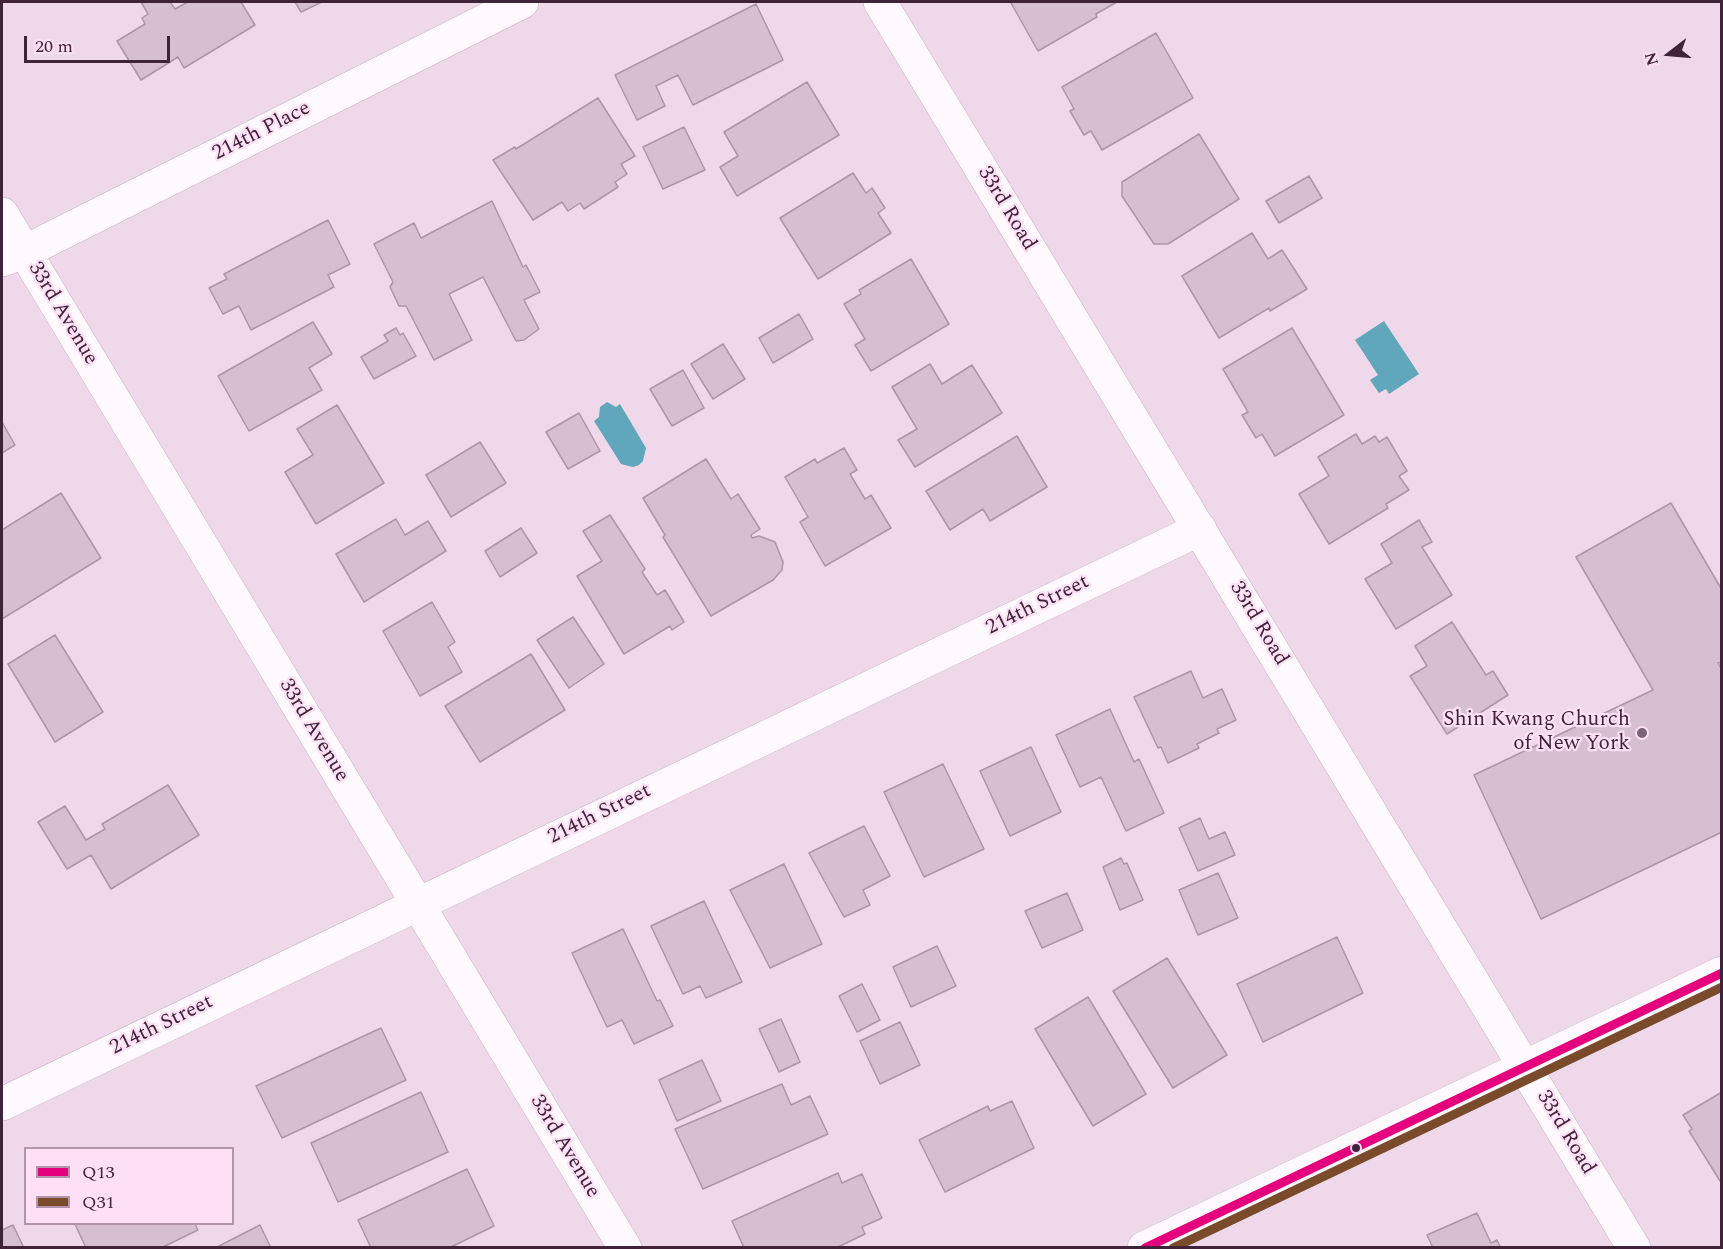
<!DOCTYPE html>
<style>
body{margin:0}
#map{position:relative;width:1723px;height:1249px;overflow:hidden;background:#efd8ea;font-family:Spectral,serif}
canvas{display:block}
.frame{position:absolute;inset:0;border:3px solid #3f2439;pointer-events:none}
.legend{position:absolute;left:24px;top:1147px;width:210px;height:78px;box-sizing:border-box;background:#fee0f6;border:2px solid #b295aa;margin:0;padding:8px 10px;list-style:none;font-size:18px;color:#3f2439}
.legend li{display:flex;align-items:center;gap:12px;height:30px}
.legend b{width:30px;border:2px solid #b295aa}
.north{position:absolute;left:1639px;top:24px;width:60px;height:60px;-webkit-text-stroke:4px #fee0f6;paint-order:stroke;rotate:254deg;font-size:16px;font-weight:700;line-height:24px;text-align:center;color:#3f2439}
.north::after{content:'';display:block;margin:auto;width:21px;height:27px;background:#3f2439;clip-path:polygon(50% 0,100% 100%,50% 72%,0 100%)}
.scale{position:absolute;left:24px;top:36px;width:146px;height:27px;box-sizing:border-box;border:3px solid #3f2439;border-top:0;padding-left:8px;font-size:18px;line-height:21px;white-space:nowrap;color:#3f2439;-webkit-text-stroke:4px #fee0f6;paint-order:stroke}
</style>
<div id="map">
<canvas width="1723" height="1249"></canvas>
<div class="frame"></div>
<ul class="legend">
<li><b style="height:8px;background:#e5007d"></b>Q13</li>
<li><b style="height:8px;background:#7a4b2a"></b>Q31</li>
</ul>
<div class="north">N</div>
<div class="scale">20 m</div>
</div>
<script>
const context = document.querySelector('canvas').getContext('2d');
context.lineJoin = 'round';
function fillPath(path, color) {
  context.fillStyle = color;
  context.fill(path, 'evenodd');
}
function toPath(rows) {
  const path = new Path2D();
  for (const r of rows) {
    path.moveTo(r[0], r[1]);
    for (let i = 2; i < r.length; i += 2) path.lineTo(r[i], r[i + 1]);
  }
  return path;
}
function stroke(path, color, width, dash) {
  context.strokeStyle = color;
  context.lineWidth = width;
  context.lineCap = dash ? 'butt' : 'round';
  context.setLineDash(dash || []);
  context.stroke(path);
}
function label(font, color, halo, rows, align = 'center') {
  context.font = font + ' Spectral,serif';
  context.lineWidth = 4.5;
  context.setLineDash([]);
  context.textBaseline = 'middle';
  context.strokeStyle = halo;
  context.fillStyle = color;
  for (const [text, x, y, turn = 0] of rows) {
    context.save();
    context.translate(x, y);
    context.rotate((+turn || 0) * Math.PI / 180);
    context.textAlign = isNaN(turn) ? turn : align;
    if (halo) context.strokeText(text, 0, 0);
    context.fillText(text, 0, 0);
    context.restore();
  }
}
fillPath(toPath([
 [1384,321,1419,374,1389,394,1386,389,1379,393,1370,380,1378,375,1355,340],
 [607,402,616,407,620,404,646,448,643,461,639,465,633,467,621,464,594,421,599,417,600,407]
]), '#60a7bc');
const building = toPath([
 [141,2,170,2,175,9,188,2,241,2,255,25,184,68,178,57,141,80,117,41,145,24,142,18,148,14,141,2],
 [295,2,322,2,301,12,295,2],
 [1013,2,1117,2,1096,14,1097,17,1038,51,1011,3,1013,2],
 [756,4,783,60,693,105,678,75,656,86,665,106,637,120,615,75,756,4],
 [1156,33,1193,98,1102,150,1091,131,1084,135,1070,111,1074,109,1062,87,1156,33],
 [807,82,839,135,737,196,720,167,738,156,724,132,807,82],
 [598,98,635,156,621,164,627,174,615,182,618,187,584,209,580,203,568,211,562,202,533,220,493,160,515,147,516,149,598,98],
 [684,127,705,170,663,189,643,147,684,127],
 [1199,134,1239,199,1168,244,1154,244,1122,196,1122,182,1199,134],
 [853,173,866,193,872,188,885,208,878,213,891,233,818,279,780,218,853,173],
 [1309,176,1322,198,1279,223,1266,201,1309,176],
 [492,201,523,267,526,265,540,292,524,300,539,329,524,340,516,341,483,277,449,294,472,340,434,360,406,306,399,306,390,287,393,282,374,244,414,223,421,238,492,201],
 [328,220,350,264,328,275,334,287,251,330,239,306,223,314,209,288,227,279,224,274,328,220],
 [1252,233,1268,259,1282,250,1307,289,1270,311,1269,308,1219,338,1182,276,1252,233],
 [911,259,949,324,871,371,855,345,865,339,844,304,861,294,859,290,911,259],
 [799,314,813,339,773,363,759,338,799,314],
 [313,322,332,354,309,368,322,390,249,431,218,376,313,322],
 [396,328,400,335,403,333,416,356,374,379,361,357,388,341,384,335,396,328],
 [1292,328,1344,415,1275,456,1262,434,1256,438,1242,415,1248,412,1223,369,1292,328],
 [723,344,745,379,713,399,691,364,723,344],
 [930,364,942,384,972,365,1002,413,915,467,898,440,917,429,892,387,930,364],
 [683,370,704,408,672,426,650,389,683,370],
 [337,405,384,483,316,524,285,472,313,455,297,429,337,405],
 [579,413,600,451,568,469,546,432,579,413],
 [2,422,15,445,2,453,2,422],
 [1356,434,1362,444,1375,436,1379,442,1387,437,1407,471,1399,476,1409,490,1386,504,1388,508,1329,544,1299,494,1329,476,1318,457,1356,434],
 [1017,436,1047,487,990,521,983,509,950,530,926,491,1017,436],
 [480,442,506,483,451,517,426,475,480,442],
 [844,448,857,470,850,474,865,499,871,495,891,528,825,566,800,522,808,517,785,477,815,459,817,463,844,448],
 [706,459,731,499,738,494,760,529,751,535,752,538,759,536,775,542,783,562,782,570,773,580,711,616,663,537,665,535,643,498,706,459],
 [61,493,101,558,2,619,2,530,61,493],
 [1671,503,1722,590,1722,662,1718,663,1722,670,1722,832,1541,919,1474,775,1653,690,1576,557,1671,503],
 [610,515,645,569,642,572,657,595,665,590,684,622,672,630,670,626,624,654,577,576,602,561,583,531,610,515],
 [396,519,405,535,428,521,446,551,364,602,336,554,396,519],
 [1419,520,1432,542,1422,547,1452,595,1396,629,1365,579,1392,563,1381,544,1419,520],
 [521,528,537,553,500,577,485,551,521,528],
 [432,602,455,642,448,647,462,672,420,696,383,631,432,602],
 [573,617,604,664,569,688,537,640,573,617],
 [1452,622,1486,675,1493,671,1508,695,1447,734,1410,676,1427,666,1415,646,1452,622],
 [55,635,103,712,55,742,8,664,55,635],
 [531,654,565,710,480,762,445,706,531,654],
 [1191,671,1203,698,1222,689,1236,720,1217,729,1219,733,1197,744,1199,748,1168,763,1161,747,1158,748,1134,697,1191,671],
 [1110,709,1134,762,1139,759,1164,813,1126,831,1101,777,1080,787,1056,735,1110,709],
 [1031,747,1061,812,1010,836,980,771,1031,747],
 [943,764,984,849,924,877,884,792,943,764],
 [168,785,199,835,111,889,91,855,67,869,38,822,65,806,86,840,105,829,102,824,168,785],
 [1200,818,1209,839,1225,832,1235,855,1198,871,1179,828,1200,818],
 [864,826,890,876,863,890,870,905,844,917,809,853,864,826],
 [1121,858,1124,864,1127,863,1143,900,1120,910,1103,867,1121,858],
 [784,864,822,944,770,968,730,890,784,864],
 [1218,873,1238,918,1198,935,1179,890,1218,873],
 [1067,893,1083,930,1042,948,1025,911,1067,893],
 [704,901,742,982,706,998,700,986,683,994,651,926,704,901],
 [623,929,657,1001,660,1000,673,1026,634,1044,622,1020,607,1027,572,953,623,929],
 [1337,937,1363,993,1263,1042,1237,984,1337,937],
 [937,946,956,986,911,1007,893,967,937,946],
 [1167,958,1227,1055,1173,1088,1113,991,1167,958],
 [862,984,880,1020,857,1032,839,996,862,984],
 [1088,997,1146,1094,1093,1126,1035,1029,1088,997],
 [781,1019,800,1062,779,1072,759,1029,781,1019],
 [900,1022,920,1065,880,1084,860,1041,900,1022],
 [381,1028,406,1080,282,1138,256,1086,381,1028],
 [702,1060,721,1101,677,1121,659,1080,702,1060],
 [782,1084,791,1105,810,1096,828,1134,703,1189,675,1129,782,1084],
 [421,1092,448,1152,338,1202,311,1143,421,1092],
 [1722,1092,1722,1180,1720,1181,1689,1131,1692,1129,1683,1115,1722,1092],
 [1012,1101,1034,1148,945,1192,919,1140,988,1106,990,1111,1012,1101],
 [467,1169,494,1226,449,1248,371,1248,358,1220,467,1169],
 [838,1173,842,1183,862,1174,882,1218,862,1227,865,1234,836,1248,744,1248,732,1221,838,1173],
 [1477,1213,1491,1243,1497,1240,1501,1248,1433,1248,1427,1235,1477,1213],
 [75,1224,195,1224,198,1230,161,1248,86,1248,75,1224],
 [13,1225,24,1248,2,1248,2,1230,13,1225],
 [260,1225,271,1248,215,1248,260,1225]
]);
fillPath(building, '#d7bfd2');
stroke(building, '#ad96a8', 1.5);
const street = toPath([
 [880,2,1634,1248],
 [2,214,625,1248],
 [2,260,24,252,522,2],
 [2,1104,1200,529]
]);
const secondary = toPath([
 [1144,1248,1722,973]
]);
stroke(street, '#c7b0c2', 34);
stroke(secondary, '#c7b0c2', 34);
stroke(street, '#fdf9fc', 33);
stroke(secondary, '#fdf9fc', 33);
stroke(toPath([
 [1145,1248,1722,973]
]), '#e5007d', 9);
stroke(toPath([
 [1173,1248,1722,987]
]), '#7a4b2a', 9);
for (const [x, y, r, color] of [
 [1642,733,6,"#7d6377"],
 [1356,1148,5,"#3f2439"]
]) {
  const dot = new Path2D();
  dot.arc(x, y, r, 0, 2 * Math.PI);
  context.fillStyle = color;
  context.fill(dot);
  stroke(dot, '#fee0f6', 2);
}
label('21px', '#3f2439', '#fee0f6', [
 ["214th Place",262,132,-27],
 ["33rd Road",1006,209,59],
 ["33rd Avenue",62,314,59],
 ["214th Street",1038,606,-26],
 ["33rd Road",1258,624,59],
 ["33rd Avenue",313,731,59],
 ["214th Street",600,815,-26],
 ["214th Street",162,1026,-26],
 ["33rd Road",1565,1133,59],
 ["33rd Avenue",564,1147,59]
]);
label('21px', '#3f2439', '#fee0f6', [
 ["Shin Kwang Church",1630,721],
 ["of New York",1630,745]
], 'right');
</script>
